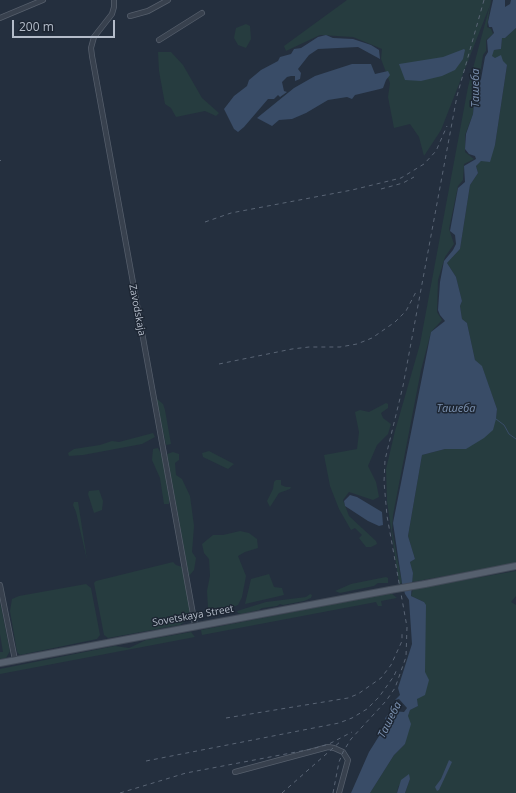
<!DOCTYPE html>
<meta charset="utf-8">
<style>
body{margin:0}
#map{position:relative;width:516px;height:793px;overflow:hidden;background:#242f3e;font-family:"Open Sans",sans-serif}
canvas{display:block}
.scale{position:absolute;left:12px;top:20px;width:103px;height:18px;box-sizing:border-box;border:2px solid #b4bcc9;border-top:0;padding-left:5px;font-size:12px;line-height:14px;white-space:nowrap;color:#b4bcc9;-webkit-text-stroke:3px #1d2633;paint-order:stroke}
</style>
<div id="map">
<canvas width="516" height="793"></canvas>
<div class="scale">200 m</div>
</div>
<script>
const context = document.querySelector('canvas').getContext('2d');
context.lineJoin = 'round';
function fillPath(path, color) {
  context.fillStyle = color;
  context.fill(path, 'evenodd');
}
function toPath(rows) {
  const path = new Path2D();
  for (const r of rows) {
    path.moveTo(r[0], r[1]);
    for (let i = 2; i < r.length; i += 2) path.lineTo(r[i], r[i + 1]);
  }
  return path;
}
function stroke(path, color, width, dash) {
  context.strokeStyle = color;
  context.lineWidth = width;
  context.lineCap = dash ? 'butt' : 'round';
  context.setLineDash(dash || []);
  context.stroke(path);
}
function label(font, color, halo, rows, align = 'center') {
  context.font = font + ' "Open Sans",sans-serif';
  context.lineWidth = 3;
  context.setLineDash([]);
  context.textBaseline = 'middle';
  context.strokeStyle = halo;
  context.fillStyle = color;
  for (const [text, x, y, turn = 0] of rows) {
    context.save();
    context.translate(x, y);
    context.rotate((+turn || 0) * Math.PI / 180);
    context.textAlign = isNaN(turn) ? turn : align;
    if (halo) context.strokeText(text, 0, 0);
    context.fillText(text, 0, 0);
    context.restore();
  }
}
fillPath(toPath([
 [347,0,491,0,487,27,491,29,493,34,486,40,486,51,483,55,479,81,475,90,473,114,465,135,465,152,474,159,464,164,463,180,458,186,449,229,454,244,445,257,438,280,437,312,442,320,431,332,421,370,393,515,392,530,402,583,399,584,387,501,386,469,395,431,420,344,468,87,490,5,441,130,424,156,419,137,410,124,394,128,388,97,390,83,381,59,382,49,353,37,320,35,286,51,284,46],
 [246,24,250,26,251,39,246,48,238,45,234,38,236,28],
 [516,28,516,563,412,582,413,573,410,562,415,559,408,536,422,455,445,449,466,449,496,419,497,409,482,367,475,360,467,323,462,319,460,306,462,301,456,277,447,263,460,249,470,185,478,173,476,166,495,145,507,65,491,56,494,50,501,49,502,38,505,38],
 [158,52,171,52,183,65,202,98,219,113,216,116,205,111,176,117,171,108,165,104,159,71],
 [156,398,163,404,165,410,171,444,166,445],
 [386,403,388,404,388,408,381,413,383,418,391,424,388,434,377,445,368,466,376,482,379,497,373,500,349,492,343,500,349,516,376,541,377,544,371,547,366,547,359,538,362,535,355,528,351,530,339,509,330,486,324,455,357,449,359,432,355,412,360,410,369,412],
 [153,433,155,437,142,444,83,455,69,456,68,453,74,449,100,445,112,441,119,442],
 [158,448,162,456,169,498,169,504,164,504,160,478,152,460,153,449],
 [209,451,234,464,228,469,203,457,202,453],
 [173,452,179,454,179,460,175,463,176,475,182,479,190,496,194,526,192,552,196,558,194,570,189,576,167,454],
 [276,480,281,480,281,485,286,487,291,487,290,489,279,493,270,507,267,501,273,489,274,482],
 [99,490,103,501,102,510,94,513,88,494,89,491],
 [74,502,78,502,79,508,87,560,76,512,73,505],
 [240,531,249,533,257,539,258,548,245,552,238,556,246,576,242,597,238,605,233,607,215,608,211,612,208,608,207,591,210,576,209,559,204,553,202,544,213,535,223,535],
 [173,562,176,565,182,567,190,610,188,619,180,625,108,638,104,635,94,583,96,581],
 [516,571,516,596,511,602,516,605,516,793,405,793,410,779,408,775,398,787,397,793,370,793,394,755,405,744,408,716,410,710,418,706,417,699,425,672,424,602,411,596,413,589],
 [269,574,274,587,282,588,284,595,245,604,251,579],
 [386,577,388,578,388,583,378,583,374,586,340,593,335,591,351,584],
 [86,584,91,588,100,635,97,639,20,655,17,652,10,611,12,599,19,596],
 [391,593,397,598,381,601,382,606,378,606,376,602,202,635,201,630],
 [310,594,312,595,311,598,304,601,283,605,280,604,277,606,262,608,259,610,241,614,238,613,237,611,266,602,306,597],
 [0,602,10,651,6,658,0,659,0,652,3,652,0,634],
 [191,632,195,637,0,674,0,669,115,646,129,648,146,640]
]), '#263c3f');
fillPath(toPath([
 [493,0,505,0,505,7,510,4,511,0,516,0,516,28,505,38,502,38,501,49,494,50,492,56,495,58,501,55,503,61,507,65,495,145,490,162,481,161,476,166,478,173,470,185,460,249,447,263,456,277,462,301,460,306,462,319,467,323,475,360,482,366,497,409,496,419,493,430,484,438,466,449,445,449,422,455,408,536,415,559,410,562,413,573,411,596,424,602,426,605,425,672,429,680,425,695,417,699,418,706,410,710,408,716,411,724,405,744,394,755,370,793,351,793,369,752,386,725,385,718,392,711,404,712,407,708,399,699,395,700,400,695,398,688,412,644,409,600,405,594,402,583,393,523,431,332,445,321,440,315,438,310,440,282,444,261,453,250,456,244,455,235,450,231,458,188,465,182,464,166,476,159,475,156,469,154,465,149,466,134,473,114,475,93,481,79,485,57,488,52,487,40,494,33,492,27,489,27,488,22],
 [326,35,333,38,353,39,371,45,379,50,380,59,358,47,318,49,309,55,298,69,301,73,300,79,295,81,295,76,291,76,287,77,282,82,284,91,287,92,280,97,278,95,274,99,268,99,244,127,238,132,234,129,224,109,234,96,247,86,249,80,261,70,278,61,280,57,291,54,294,49,301,48,318,37],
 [464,49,465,50,463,59,455,70,442,76,421,81,405,80,399,64,443,57],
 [352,64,371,64,375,74,388,71,390,75,386,80,383,88,380,89,355,95,352,99,347,97,328,100,306,113,292,119,279,120,272,126,257,118,294,88,315,76],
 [350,495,357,497,382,512,383,525,379,526,368,521,345,506,344,501],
 [449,760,452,762,439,790,437,791,435,787,441,779],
 [409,774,410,779,405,793,397,793,401,780]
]), '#394c67');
stroke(toPath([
 [496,419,504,425,509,434,516,439]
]), '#394c67', 1);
const minor = toPath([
 [114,0,114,7,112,14,94,37,91,48,92,56,195,625],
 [130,16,148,11,168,0],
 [0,18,43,0],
 [159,40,202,13],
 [0,585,15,660],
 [235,772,328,747,334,748,343,752,348,760,339,793]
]);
const major = toPath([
 [425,584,516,566],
 [0,663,390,590]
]);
stroke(minor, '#565f6c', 6);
stroke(major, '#414a57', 8);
stroke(minor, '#38414e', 4.5);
stroke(major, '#56606e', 6);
stroke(toPath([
 [0,161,1,160],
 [381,189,403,183,414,177],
 [205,222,231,213,352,190,401,178,424,164,436,151,447,126],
 [219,364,292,349,309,347,340,347,357,344,372,338,395,322,406,311,417,290],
 [226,718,348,698,358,694,381,678,391,665,402,641,402,632],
 [146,761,339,723,352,718,367,709,379,697,394,676,397,669],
 [120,793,186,773,312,749,329,744,352,732],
 [282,793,341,741],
 [333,793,339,762,343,752,351,739,386,701,395,688,406,657,407,627,387,516,384,482,385,460,403,386,457,96,484,0]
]), '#5a6575', 1, [4, 4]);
const majorBridge = toPath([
 [390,590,425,584]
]);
stroke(majorBridge, '#414a57', 8, []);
stroke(majorBridge, '#56606e', 6);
label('10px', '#b4bcc9', '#1d2633', [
 ["Zavodskaja",137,310,79],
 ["Sovetskaya Street",193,616,-10]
]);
label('italic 11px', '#7c92b1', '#1d2633', [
 ["Ташеба",476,88,-90],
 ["Ташеба",456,409],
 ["Ташеба",390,720,-63]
]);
</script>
